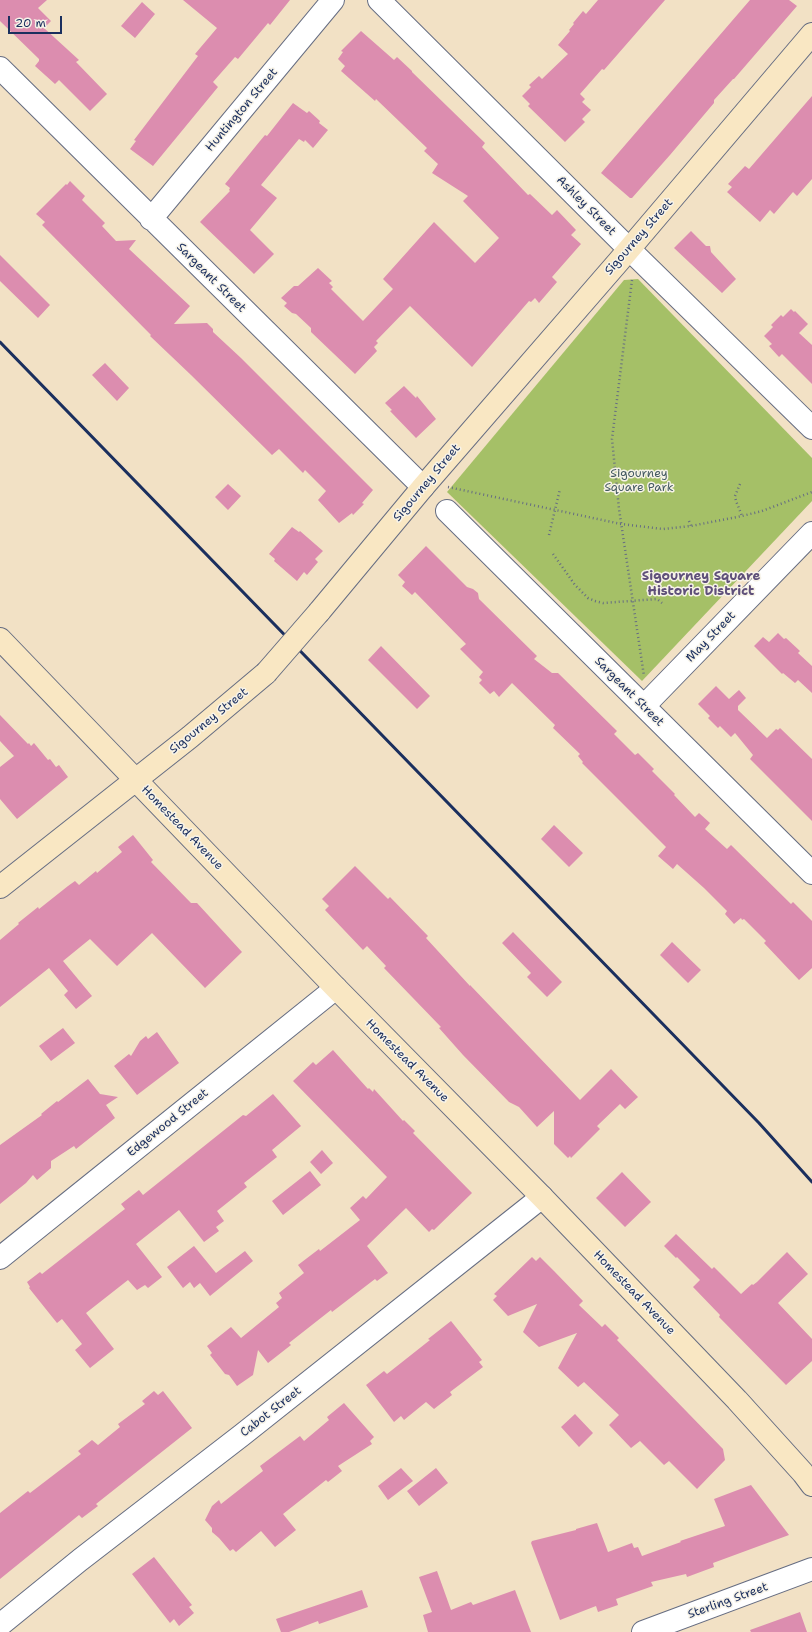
<!DOCTYPE html>
<style>
body{margin:0}
#map{position:relative;width:812px;height:1632px;overflow:hidden;background:#f2e1c5;font-family:"Shantell Sans",sans-serif}
canvas{display:block}
.scale{position:absolute;left:8px;top:16px;width:54px;height:18px;box-sizing:border-box;border:2px solid #1b2f5e;border-top:0;padding-left:5px;font-size:12px;line-height:14px;white-space:nowrap;color:#1b2f5e;-webkit-text-stroke:3px #f7f3e8;paint-order:stroke}
</style>
<div id="map">
<canvas width="812" height="1632"></canvas>
<div class="scale">20 m</div>
</div>
<script>
const context = document.querySelector('canvas').getContext('2d');
context.lineJoin = 'round';
function fillPath(path, color) {
  context.fillStyle = color;
  context.fill(path, 'evenodd');
}
function toPath(rows) {
  const path = new Path2D();
  for (const r of rows) {
    path.moveTo(r[0], r[1]);
    for (let i = 2; i < r.length; i += 2) path.lineTo(r[i], r[i + 1]);
  }
  return path;
}
function stroke(path, color, width, dash) {
  context.strokeStyle = color;
  context.lineWidth = width;
  context.lineCap = dash ? 'butt' : 'round';
  context.setLineDash(dash || []);
  context.stroke(path);
}
function label(font, color, halo, rows, align = 'center') {
  context.font = font + ' "Shantell Sans",sans-serif';
  context.lineWidth = 3;
  context.setLineDash([]);
  context.textBaseline = 'middle';
  context.strokeStyle = halo;
  context.fillStyle = color;
  for (const [text, x, y, turn = 0] of rows) {
    context.save();
    context.translate(x, y);
    context.rotate((+turn || 0) * Math.PI / 180);
    context.textAlign = isNaN(turn) ? turn : align;
    if (halo) context.strokeText(text, 0, 0);
    context.fillText(text, 0, 0);
    context.restore();
  }
}
fillPath(toPath([
 [638,279,812,458,812,501,642,681,447,492,624,280]
]), '#a5c067');
fillPath(toPath([
 [0,0,47,0,38,8,51,21,44,28,79,60,76,62,107,94,90,111,59,80,55,84,35,66,39,61,39,59,0,21],
 [183,0,290,0,270,25,268,23,238,59,235,57,213,82,218,87,153,166,130,149,136,141,134,140,198,56,195,54,217,28],
 [598,0,665,0,604,70,602,69,580,94,585,99,582,102,591,110,582,119,585,122,565,142,528,106,530,104,522,96,531,87,529,85,539,76,542,79,568,54,558,45,570,31,569,30,574,24,573,23,583,11,586,14],
 [750,0,789,0,797,6,734,79,733,79,714,100,714,103,670,155,632,198,630,198,601,173],
 [142,2,155,14,135,38,121,26],
 [361,31,394,60,397,57,412,71,412,72,485,143,482,147,528,195,530,194,552,215,557,210,576,230,571,235,581,244,552,277,557,282,539,303,535,298,531,302,529,301,472,367,410,306,376,341,378,343,374,347,377,351,355,374,311,332,311,328,296,314,292,313,284,306,287,303,281,298,294,286,298,286,318,268,332,281,329,283,333,287,331,289,363,321,393,289,383,279,434,222,475,263,499,238,463,201,468,196,432,173,438,164,424,151,427,148,376,99,375,101,341,71,345,66,338,59,343,52,341,51],
 [812,96,812,179,797,196,793,192,774,214,770,210,760,222,727,192,732,187,728,184,745,166,749,169],
 [293,103,307,113,309,111,320,121,319,123,328,130,313,148,305,140,304,142,299,139,261,185,277,198,250,230,274,254,254,274,200,222,230,191,229,190,230,188,225,184,260,141,265,135,267,136],
 [70,181,85,196,82,200,105,223,102,226,116,241,136,240,129,249,190,306,174,324,207,323,213,329,213,332,241,358,373,490,362,503,364,504,353,515,352,513,339,523,318,500,326,491,305,470,303,473,279,449,272,455,191,375,150,336,151,335,42,225,45,222,36,214,66,184,67,185],
 [691,231,706,246,710,246,711,252,736,279,722,293,674,248],
 [0,255,50,305,38,318,0,281],
 [791,309,794,312,795,311,808,324,799,333,812,345,812,384,782,354,779,357,769,346,772,344,764,336,773,327,771,325,781,315,783,317],
 [105,363,129,388,117,401,92,375],
 [404,386,416,398,417,396,436,419,416,438,390,411,392,410,385,403],
 [228,484,241,496,228,510,215,497],
 [292,527,299,532,300,531,323,551,315,559,318,562,307,575,304,572,297,581,274,561,275,559,269,554],
 [426,546,467,587,473,589,478,593,479,599,537,656,534,659,552,673,558,673,617,731,614,734,635,755,638,753,654,769,652,771,675,794,674,795,695,817,699,813,710,823,705,829,727,849,731,845,791,904,793,902,812,921,812,968,799,980,764,943,766,941,744,919,742,920,741,918,734,924,725,914,727,911,704,888,677,864,673,869,658,856,666,847,582,763,583,762,578,756,580,754,553,728,555,725,512,683,499,697,494,691,490,694,479,683,482,680,479,677,483,672,460,649,466,644,415,592,412,595,402,586,405,582,398,575],
 [778,633,784,639,786,638,800,651,798,653,812,666,812,693,798,680,795,683,783,673,782,674,754,646,763,637,769,642],
 [381,646,430,696,417,709,368,660],
 [716,686,729,699,739,690,746,698,738,706,738,710,767,738,776,729,778,730,780,728,812,759,812,821,750,759,753,755,735,733,731,737,720,726,718,728,708,718,710,716,698,704],
 [0,715,28,744,29,743,31,746,34,743,48,760,50,759,56,767,59,765,68,777,17,819,0,799,0,767,14,756,0,741],
 [554,825,583,853,569,867,541,839],
 [133,835,153,860,151,862,191,903,197,903,242,952,205,988,152,933,117,966,90,939,63,961,92,996,76,1009,64,995,68,991,49,968,0,1007,0,940,19,924,18,923,38,907,39,909,68,886,75,881,79,885,96,871,97,873,122,852,118,847],
 [355,866,388,899,390,897,428,936,426,938,470,986,470,985,580,1100,611,1069,638,1097,625,1109,620,1104,597,1126,600,1129,571,1158,570,1156,568,1158,554,1144,554,1111,537,1127,519,1107,509,1102,463,1055,439,1028,441,1027,384,968,386,966,367,946,363,950,325,910,329,906,322,899],
 [513,932,562,982,547,997,527,977,531,973,502,943],
 [672,942,701,970,688,983,660,955],
 [63,1028,75,1043,51,1061,39,1046],
 [157,1032,179,1063,137,1095,114,1066,129,1054,131,1056,140,1041,146,1036,148,1039],
 [333,1050,368,1089,369,1088,373,1092,374,1089,403,1121,404,1120,415,1131,413,1133,472,1193,434,1230,432,1229,429,1232,406,1208,367,1246,388,1273,377,1281,375,1279,332,1312,331,1310,289,1343,291,1345,268,1363,258,1350,253,1375,237,1386,229,1375,225,1374,210,1355,212,1353,207,1346,231,1327,241,1338,279,1307,276,1303,282,1298,279,1293,304,1273,298,1265,319,1249,320,1251,360,1220,350,1208,363,1196,366,1199,387,1177,293,1081,313,1062,316,1065],
 [88,1079,100,1094,118,1097,106,1105,115,1118,76,1149,74,1146,51,1161,51,1168,37,1180,33,1175,26,1183,0,1204,0,1145,42,1115,41,1114,57,1101,58,1102],
 [273,1094,301,1126,272,1150,277,1157,244,1183,247,1187,217,1211,224,1221,216,1227,219,1231,204,1242,179,1210,136,1244,162,1277,148,1288,145,1285,137,1290,128,1280,86,1313,114,1349,90,1368,75,1350,82,1344,62,1319,57,1323,29,1288,30,1287,27,1282,40,1272,42,1274,121,1212,125,1209,121,1204,139,1190,143,1195,243,1115,246,1116],
 [322,1150,333,1163,321,1174,310,1162],
 [310,1171,321,1185,283,1215,272,1201],
 [622,1172,651,1202,625,1227,596,1198],
 [676,1234,712,1269,714,1267,741,1294,752,1284,753,1285,757,1282,787,1252,808,1274,778,1303,812,1339,812,1361,786,1385,719,1317,720,1315,693,1287,700,1280,677,1257,676,1258,664,1246],
 [194,1246,216,1273,245,1251,253,1261,210,1296,200,1283,194,1288,190,1282,183,1288,167,1267],
 [532,1257,536,1261,540,1257,554,1271,583,1301,579,1305,602,1327,605,1324,619,1338,617,1340,723,1449,725,1460,697,1489,669,1461,664,1465,640,1441,631,1448,609,1425,619,1415,584,1382,578,1387,558,1368,577,1333,539,1347,523,1332,537,1304,508,1316,493,1300,497,1296,494,1294],
 [451,1321,482,1360,479,1362,483,1367,450,1392,452,1395,434,1409,426,1402,404,1420,401,1416,394,1422,366,1385,384,1371,387,1374,430,1340,428,1339],
 [154,1391,158,1395,163,1391,192,1428,96,1504,98,1506,82,1518,79,1515,0,1579,0,1513,28,1491,30,1493,81,1454,78,1451,92,1440,98,1445,120,1427,118,1424,145,1404,142,1401],
 [344,1403,374,1437,370,1441,372,1444,338,1466,342,1471,328,1482,326,1480,283,1514,296,1530,275,1547,261,1531,236,1552,233,1549,230,1551,219,1538,212,1532,212,1528,205,1520,212,1506,219,1500,221,1504,263,1471,260,1466,300,1436,304,1441,329,1420,327,1417],
 [575,1414,593,1433,579,1447,561,1427],
 [401,1468,413,1481,388,1500,378,1486],
 [436,1468,448,1483,419,1506,407,1491],
 [751,1485,789,1535,713,1563,714,1567,687,1577,686,1574,651,1582,653,1586,616,1599,618,1605,598,1612,596,1606,560,1620,531,1543,532,1541,576,1530,576,1529,597,1523,608,1552,632,1543,634,1548,638,1547,642,1556,681,1542,680,1541,725,1526,714,1499],
 [154,1557,192,1605,189,1607,194,1613,179,1626,174,1619,170,1623,132,1574],
 [437,1571,451,1610,471,1602,473,1605,515,1590,531,1632,428,1632,423,1615,432,1612,419,1577],
 [362,1590,368,1607,319,1624,318,1621,289,1632,281,1632,276,1619],
 [800,1612,807,1632,751,1632,750,1630]
]), '#dc8daf');
const street = toPath([
 [379,0,629,249,812,428],
 [0,68,423,487],
 [151,219,333,0],
 [447,511,812,873],
 [644,706,812,533],
 [0,1258,336,988],
 [0,1625,80,1560,242,1435,542,1197],
 [643,1632,812,1569]
]);
const secondary = toPath([
 [319,612,423,487,619,261,812,34],
 [0,639,336,988,542,1197,737,1400,803,1473,812,1485],
 [0,887,190,737,266,673]
]);
stroke(street, '#666d82', 24);
stroke(secondary, '#666d82', 24);
stroke(toPath([
 [632,280,612,439,619,509,644,676],
 [740,484,735,496,736,501,742,516],
 [448,487,621,524,663,529,691,526,742,516,762,511,812,492],
 [689,521,691,526],
 [549,535,560,489],
 [553,554,575,585,588,598,595,601,603,603,657,599,662,603]
]), '#666d82', 2.5, [1, 3]);
stroke(street, '#fff', 22);
stroke(secondary, '#f9e7c3', 22);
stroke(toPath([
 [0,342,759,1123,812,1182]
]), '#1b2f5e', 3);
const secondaryBridge = toPath([
 [266,673,319,612]
]);
stroke(secondaryBridge, '#666d82', 24, []);
stroke(secondaryBridge, '#f9e7c3', 22);
label('12px', '#1b2f5e', '#f7f3e8', [
 ["Huntington Street",242,110,-50],
 ["Ashley Street",586,206,45],
 ["Sigourney Street",639,237,-49],
 ["Sargeant Street",211,278,45],
 ["Sigourney Street",427,483,-50],
 ["May Street",711,637,-46],
 ["Sargeant Street",629,692,45],
 ["Sigourney Street",209,721,-39],
 ["Homestead Avenue",182,828,46],
 ["Homestead Avenue",407,1061,45],
 ["Edgewood Street",168,1123,-39],
 ["Homestead Avenue",634,1293,46],
 ["Cabot Street",271,1412,-38],
 ["Sterling Street",728,1601,-20]
]);
label('12px', '#445a61', '#f7f3e8', [
 ["Sigourney",639,474],
 ["Square Park",639,488]
]);
label('bold 13px', '#5f507a', '#f7f3e8', [
 ["Sigourney Square",701,577],
 ["Historic District",701,592]
]);
</script>
